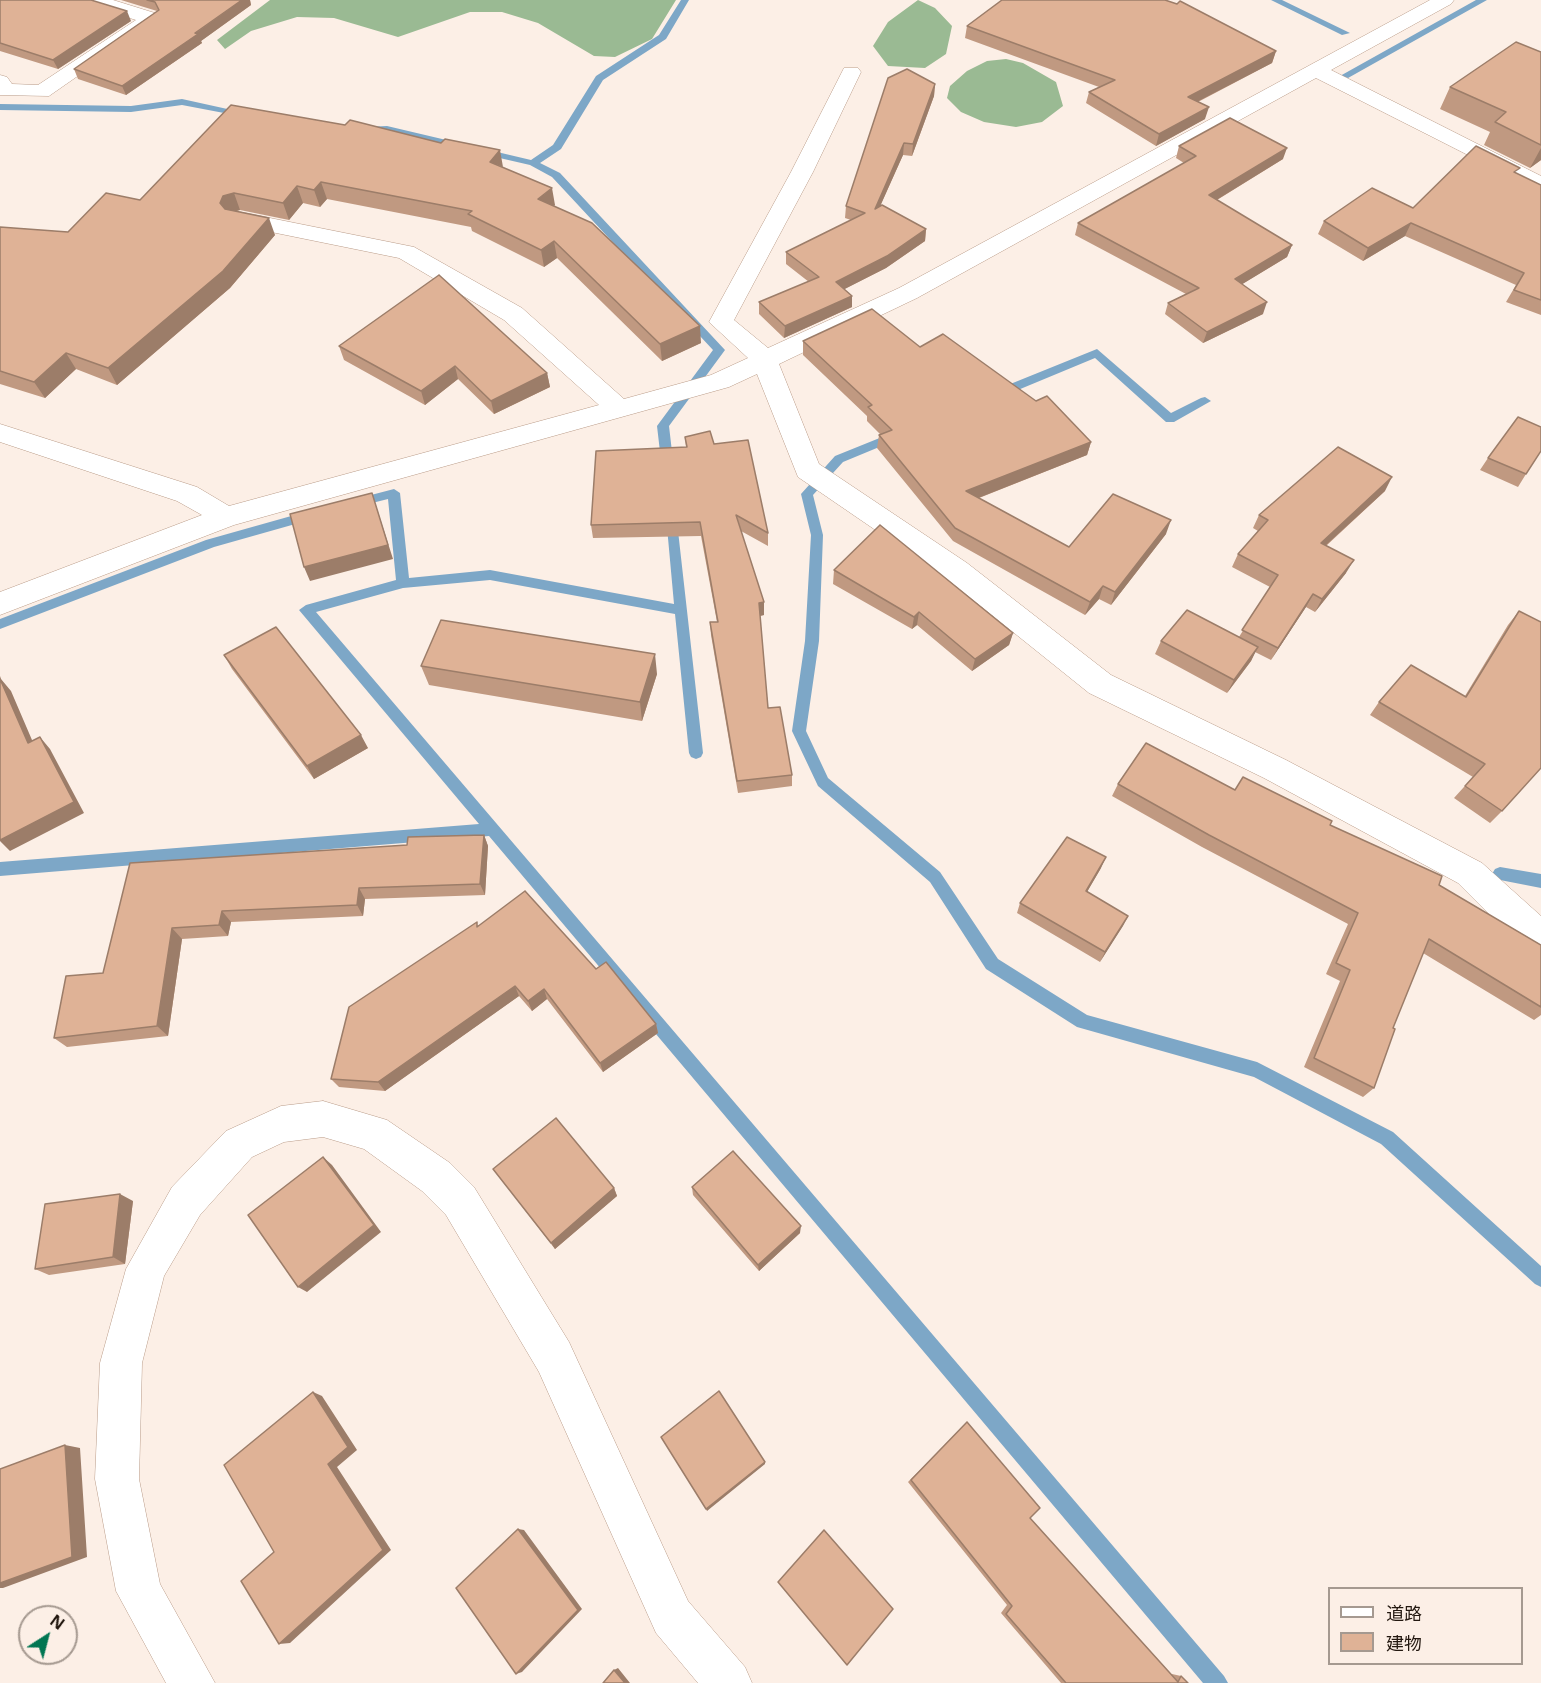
<!DOCTYPE html>
<meta charset="utf-8">
<style>
body{margin:0}
#map{position:relative;width:1541px;height:1683px;overflow:hidden;background:#fcefe6;font-family:"Open Sans","Noto Sans JP",sans-serif}
canvas{display:block}
.legend{position:absolute;left:1328px;top:1587px;width:195px;height:78px;box-sizing:border-box;background:#fcefe6;border:2px solid #a59990;margin:0;padding:8px 10px;list-style:none;font-size:18px;color:#231810}
.legend li{display:flex;align-items:center;gap:12px;height:30px}
.legend b{width:30px;border:2px solid #a59990}
.north{position:absolute;left:18px;top:1605px;width:60px;height:60px;box-sizing:border-box;background:#fcefe6;border:2px solid #a59990;border-radius:50%;rotate:36deg;font-size:16px;font-weight:700;line-height:24px;text-align:center;color:#231810}
.north::after{content:'';display:block;margin:auto;width:21px;height:27px;background:#007652;clip-path:polygon(50% 0,100% 100%,50% 72%,0 100%)}
</style>
<div id="map">
<canvas width="1541" height="1683"></canvas>
<ul class="legend">
<li><b style="height:8px;background:#fff"></b>道路</li>
<li><b style="height:16px;background:#dfb296"></b>建物</li>
</ul>
<div class="north">N</div>
</div>
<script>
const context = document.querySelector('canvas').getContext('2d');
context.lineJoin = 'round';
function fillPath(path, color) {
  context.fillStyle = color;
  context.fill(path, 'evenodd');
}
function toPath(rows) {
  const path = new Path2D();
  for (const r of rows) {
    path.moveTo(r[0], r[1]);
    for (let i = 2; i < r.length; i += 2) path.lineTo(r[i], r[i + 1]);
  }
  return path;
}
function stroke(path, color, width, dash) {
  context.strokeStyle = color;
  context.lineWidth = width;
  context.lineCap = dash ? 'butt' : 'round';
  context.setLineDash(dash || []);
  context.stroke(path);
}
fillPath(toPath([
 [270,0,676,0,652,39,615,57,594,56,538,23,502,12,470,12,398,37,334,18,297,17,251,31,225,49,217,40],
 [918,0,935,8,952,26,946,54,925,68,888,66,873,46,888,22],
 [1006,59,1023,63,1056,82,1063,106,1042,122,1016,127,984,122,961,112,947,98,950,86,967,71,987,61]
]), '#9aba93');
fillPath(toPath([
 [681,0,689,0,666,39,603,80,561,149,540,163,560,173,725,350,669,426,674,469,668,473,662,469,657,426,713,350,552,177,530,165,387,132,366,133,361,130,366,127,387,126,531,160,553,145,596,76,659,35,681,0],
 [1271,0,1282,0,1350,33,1342,35,1271,0],
 [1476,0,1487,0,1348,78,1340,76,1476,0],
 [182,99,250,114,245,117,182,105,131,112,0,110,0,104,131,106,182,99],
 [1097,349,1171,413,1201,398,1205,397,1211,401,1174,422,1166,422,1095,358,1001,397,997,398,991,394,993,391,1097,349],
 [897,431,901,432,901,438,843,462,813,495,823,535,819,641,806,731,828,778,940,872,998,959,1087,1015,1257,1062,1393,1132,1541,1266,1541,1287,1535,1284,1381,1144,1254,1077,1077,1027,986,969,930,882,818,786,792,731,805,641,811,535,801,494,835,456,897,431],
 [394,489,400,493,409,578,490,570,674,604,666,516,668,513,676,513,703,753,701,757,696,759,691,757,689,753,675,614,490,580,403,588,316,612,1224,1676,1228,1683,1203,1683,489,836,0,876,0,862,479,824,299,610,306,605,396,580,388,499,356,507,350,503,352,500,394,489],
 [309,511,313,513,313,519,214,547,0,629,0,619,206,540,309,511],
 [1500,867,1541,874,1541,888,1495,879,1492,874,1495,869,1500,867]
]), '#7da7c7');
const minor = toPath([
 [83,0,113,0,158,14,161,18,49,96,0,95,0,75,7,77,12,84,38,85,136,20,86,4,83,0],
 [1430,0,1454,0,1451,4,1331,70,1541,176,1541,192,1316,78,917,298,779,364,819,464,967,563,1111,675,1286,760,1482,863,1541,916,1541,951,1529,947,1499,924,1458,883,1264,778,1089,693,947,579,798,477,757,374,729,387,234,525,0,615,0,592,202,515,177,501,0,442,0,424,197,487,229,506,599,405,504,320,399,258,232,224,229,219,232,214,240,212,414,247,522,308,624,399,711,375,748,358,709,322,791,172,844,68,858,68,861,72,813,172,734,320,768,348,899,288,1430,0],
 [323,1101,387,1120,450,1163,474,1187,569,1342,688,1601,745,1667,752,1683,698,1683,656,1633,539,1372,446,1215,422,1191,364,1149,323,1137,284,1142,252,1157,200,1215,164,1276,142,1363,139,1479,160,1584,215,1683,166,1683,116,1591,95,1479,100,1363,126,1269,172,1187,226,1131,281,1106,323,1101]
]);
stroke(minor, '#ba9c89', 1);
fillPath(minor, '#fff');
fillPath(toPath([
 [0,0,131,21,58,69,0,51],
 [121,0,250,0,251,5,201,41,202,43,126,95,78,79,74,69,157,11],
 [967,26,1276,51,1272,63,1198,102,1205,119,1156,146,1086,103,1089,92,1099,87,965,38],
 [1541,52,1541,160,1530,168,1484,145,1490,132,1440,109,1450,87],
 [935,84,934,96,912,156,903,155,880,206,926,229,925,241,886,268,844,289,852,296,852,307,784,338,759,314,759,302,809,282,786,264,786,252,851,220,845,218,846,206],
 [231,105,503,168,555,205,554,206,701,343,662,361,557,258,544,267,472,231,471,227,327,199,320,207,303,203,289,220,240,210,235,211,275,235,230,288,117,385,76,369,45,398,0,384,0,227,68,232,140,200],
 [1179,146,1283,159,1217,200,1292,245,1287,257,1242,284,1263,314,1203,343,1165,314,1168,303,1186,294,1075,235,1078,223,1184,163,1176,158],
 [1517,174,1541,185,1541,315,1506,302,1516,285,1405,236,1363,261,1318,234,1324,221,1413,208],
 [803,341,920,347,1091,442,1087,455,979,498,1069,547,1166,534,1111,605,1099,599,1085,615,953,541,877,448,879,435,880,434,867,421,867,416,803,355],
 [339,346,547,373,550,387,494,414,458,379,425,405,344,360],
 [685,437,714,444,768,533,768,546,741,531,764,602,764,615,760,616,768,708,792,775,792,786,738,793,711,635,710,622,717,622,701,536,593,538,591,525,686,447],
 [1488,458,1526,474,1518,487,1480,470],
 [1385,491,1326,546,1346,573,1315,612,1306,607,1271,660,1255,652,1251,661,1227,693,1155,654,1161,641,1239,637,1270,587,1232,567,1238,554,1258,531,1253,528,1259,515],
 [834,570,1013,633,1009,645,972,671,917,625,912,629,833,584],
 [1519,611,1502,811,1490,823,1454,798,1473,777,1370,715,1379,702,1465,696,1508,625],
 [224,655,368,748,314,779,232,669],
 [421,666,657,674,642,721,429,685],
 [1118,784,1235,790,1330,825,1439,885,1541,945,1541,1015,1534,1020,1423,953,1393,1028,1374,1088,1363,1097,1304,1067,1340,981,1326,974,1348,924,1202,847,1112,796],
 [484,835,488,846,485,895,365,899,363,916,231,922,228,936,182,939,168,1036,67,1047,54,1038,103,973,130,863,407,845],
 [1101,868,1087,892,1128,916,1100,962,1017,913,1020,903],
 [478,925,596,969,656,1024,658,1033,603,1072,547,999,532,1011,519,996,385,1091,339,1087,331,1079],
 [493,1169,614,1188,617,1196,555,1249],
 [692,1187,800,1233,759,1271,693,1195],
 [133,1201,125,1264,49,1275,35,1269],
 [967,1422,1030,1518,1172,1675,1172,1674,1181,1676,1188,1683,1061,1683,1001,1613,1007,1605,908,1482]
]), '#c09981');
fillPath(toPath([
 [242,0,250,0,251,5,201,41,202,43,126,95,122,86],
 [127,11,131,21,58,69,53,60],
 [1276,51,1272,63,1185,108,1188,97],
 [935,84,934,96,912,156,913,144],
 [1209,107,1205,119,1156,146,1159,134],
 [904,143,903,155,874,220,875,209],
 [1287,148,1283,159,1205,207,1209,195],
 [1541,148,1541,160,1530,168],
 [500,150,503,167,490,162],
 [321,182,327,199,320,207,314,190],
 [297,186,303,203,289,220,283,203],
 [552,188,555,205,541,216,538,199],
 [234,193,240,210,230,213,227,220,220,203,223,196],
 [269,218,275,235,230,288,117,385,108,368],
 [1411,223,1405,236,1363,261,1368,248],
 [926,229,925,241,886,268,835,294,836,282],
 [554,241,557,258,544,267,541,250],
 [1292,245,1287,257,1231,291,1235,279],
 [852,296,852,307,784,338,785,326],
 [1267,302,1263,314,1203,343,1207,332],
 [700,326,701,343,662,361,660,344],
 [66,353,76,369,45,398,34,382],
 [455,366,458,379,425,405,421,391],
 [547,373,550,387,494,414,491,401],
 [1091,442,1087,455,963,504,966,491],
 [1392,477,1385,491,1314,556,1321,543],
 [372,493,393,559,310,581,304,567],
 [1171,520,1166,534,1111,605,1115,592],
 [1354,560,1346,573,1315,612,1322,599],
 [1103,586,1099,599,1085,615,1090,602],
 [1313,594,1306,607,1271,660,1278,648],
 [764,602,764,615,759,616,759,603],
 [919,612,917,625,912,629,914,617],
 [1013,633,1009,645,972,671,975,659],
 [1258,647,1251,661,1227,693,1234,680],
 [655,654,657,674,642,721,640,702],
 [0,676,1,679,11,691,38,754,28,743,0,689],
 [361,735,368,748,314,779,307,766],
 [40,737,50,749,84,813,10,851,0,841,0,840],
 [484,835,488,846,485,895,480,884],
 [1106,857,1101,868,1081,902,1086,891],
 [359,888,365,899,363,916,357,905],
 [222,911,231,922,228,936,219,925],
 [1128,916,1123,926,1100,962,1105,952],
 [172,928,182,939,168,1036,157,1026],
 [515,986,519,996,385,1091,378,1082],
 [544,989,547,999,532,1011,528,1001],
 [656,1024,658,1033,603,1072,600,1063],
 [323,1157,332,1165,381,1232,307,1292,298,1287],
 [614,1188,617,1196,555,1249,551,1243],
 [120,1194,133,1201,125,1264,113,1257],
 [801,1226,800,1233,759,1271,758,1265],
 [313,1392,322,1396,357,1450,337,1467,391,1550,290,1643,279,1644,328,1464],
 [65,1445,80,1448,87,1557,3,1588,0,1588,0,1583],
 [765,1462,765,1464,707,1511,706,1509],
 [518,1529,524,1530,582,1609,522,1672,516,1674],
 [618,1668,630,1683,625,1683,614,1670]
]), '#9c7d69');
const building = toPath([
 [0,0,91,0,127,11,53,60,0,43,0,0],
 [147,0,242,0,195,33,198,34,122,86,74,69,159,10,155,2,147,0],
 [1002,0,1165,0,1177,4,1180,1,1276,51,1188,97,1209,107,1159,134,1089,92,1115,80,967,26,1002,0],
 [1516,42,1541,52,1541,145,1495,122,1506,112,1450,87,1516,42],
 [907,69,935,84,913,144,904,143,875,209,882,205,926,229,887,256,836,282,852,296,785,326,759,302,819,277,786,252,865,213,846,206,888,78,907,69],
 [231,105,345,125,350,120,441,143,445,139,500,150,490,162,552,188,538,199,592,223,700,326,660,344,554,241,541,250,468,214,472,211,321,182,314,190,297,186,283,203,234,193,223,196,220,203,225,209,269,218,223,271,108,368,66,353,34,382,0,371,0,227,68,232,106,193,140,200,231,105],
 [1230,118,1287,148,1209,195,1292,245,1235,279,1267,302,1207,332,1168,303,1199,288,1078,223,1196,156,1179,146,1230,118],
 [1476,146,1520,168,1514,172,1541,185,1541,300,1514,290,1524,273,1411,223,1368,248,1324,221,1372,188,1413,208,1476,146],
 [439,275,547,373,491,401,455,366,421,391,339,346,439,275],
 [872,309,920,347,943,334,1036,401,1047,396,1091,442,966,491,1069,547,1113,494,1171,520,1115,592,1103,586,1090,602,955,528,879,435,892,430,868,407,872,405,803,341,872,309],
 [1518,417,1541,427,1541,451,1526,474,1488,458,1518,417],
 [710,431,714,444,748,440,768,533,736,515,764,602,759,603,768,708,780,707,792,775,737,781,710,622,718,622,700,522,591,525,596,451,687,447,685,437,710,431],
 [1338,447,1392,477,1321,543,1354,560,1322,599,1313,594,1278,648,1242,630,1278,575,1238,554,1268,520,1259,515,1338,447],
 [372,493,388,545,304,567,290,514,372,493],
 [880,525,1013,633,975,659,919,612,914,617,834,570,880,525],
 [1187,610,1258,647,1234,680,1161,641,1187,610],
 [1519,611,1541,622,1541,768,1502,811,1465,786,1485,764,1379,702,1411,665,1466,697,1519,611],
 [441,620,655,654,640,702,421,666,441,620],
 [276,627,361,735,307,766,224,655,276,627],
 [0,679,28,743,40,737,74,802,0,840,0,679],
 [1146,743,1235,790,1243,777,1332,821,1330,825,1442,876,1439,885,1541,945,1541,1007,1429,939,1393,1028,1395,1029,1374,1088,1314,1058,1350,970,1336,963,1358,913,1209,835,1118,784,1146,743],
 [484,835,480,884,359,888,357,905,222,911,219,925,172,928,157,1026,54,1038,66,976,103,973,130,863,407,845,408,837,484,835],
 [1067,837,1106,857,1086,891,1128,916,1105,952,1020,903,1067,837],
 [525,891,596,969,606,962,656,1024,600,1063,544,989,528,1001,515,986,378,1082,331,1079,349,1007,477,922,477,927,525,891],
 [556,1118,614,1188,551,1243,493,1169,556,1118],
 [733,1151,801,1226,758,1265,692,1187,733,1151],
 [323,1157,374,1225,298,1287,248,1215,323,1157],
 [120,1194,113,1257,35,1269,45,1204,120,1194],
 [719,1391,765,1462,706,1509,661,1437,719,1391],
 [313,1392,348,1447,328,1464,383,1550,279,1644,241,1581,274,1552,224,1465,313,1392],
 [967,1422,1040,1508,1030,1518,1178,1682,1181,1676,1188,1683,1066,1683,1006,1614,1012,1606,911,1480,967,1422],
 [65,1445,72,1557,0,1583,0,1469,65,1445],
 [518,1529,578,1610,516,1674,456,1588,518,1529],
 [824,1530,893,1609,847,1665,778,1582,824,1530],
 [614,1670,625,1683,603,1683,614,1670]
]);
fillPath(building, '#dfb296');
stroke(building, '#9c7d69', 1.5);
</script>
